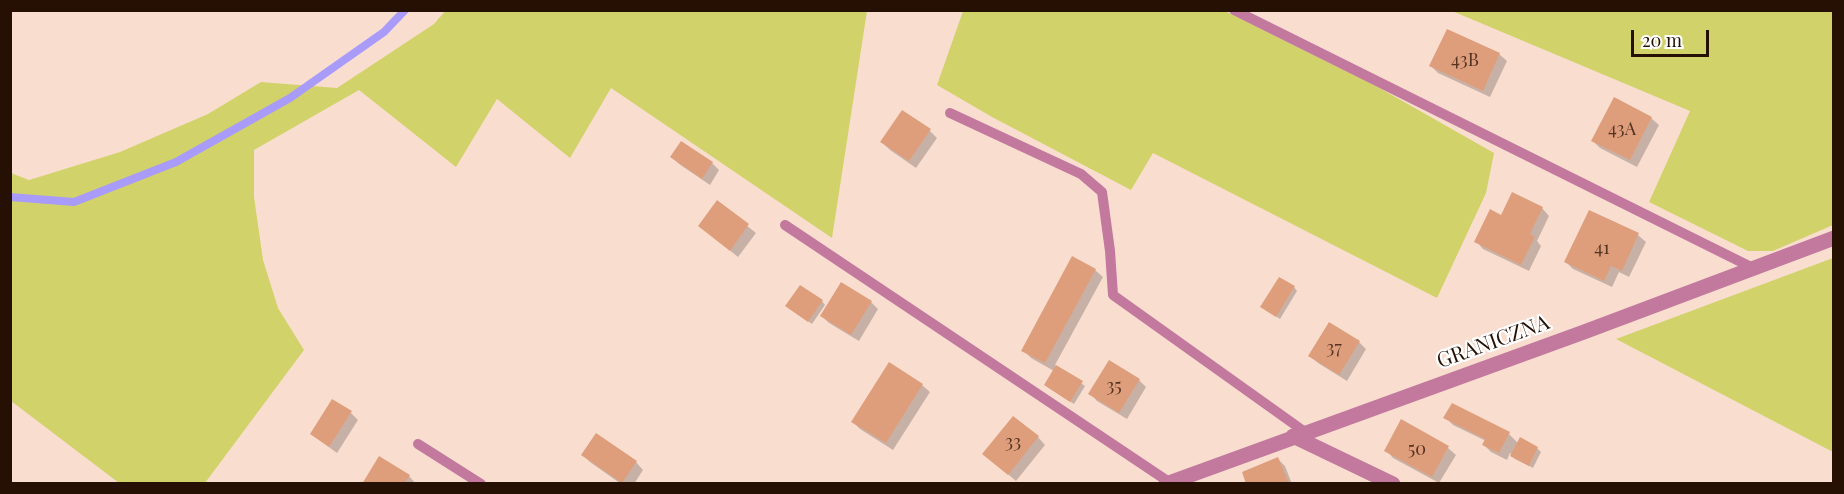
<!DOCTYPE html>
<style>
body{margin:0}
#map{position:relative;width:1844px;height:494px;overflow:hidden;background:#f9ded0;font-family:"Playfair Display",serif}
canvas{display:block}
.frame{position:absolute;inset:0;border:12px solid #260f03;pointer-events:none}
.scale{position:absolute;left:1631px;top:30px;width:78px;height:27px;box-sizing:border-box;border:3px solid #260f03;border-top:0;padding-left:8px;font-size:18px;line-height:21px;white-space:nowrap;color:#260f03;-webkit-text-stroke:4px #fff;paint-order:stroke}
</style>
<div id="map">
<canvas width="1844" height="494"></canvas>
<div class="frame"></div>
<div class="scale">20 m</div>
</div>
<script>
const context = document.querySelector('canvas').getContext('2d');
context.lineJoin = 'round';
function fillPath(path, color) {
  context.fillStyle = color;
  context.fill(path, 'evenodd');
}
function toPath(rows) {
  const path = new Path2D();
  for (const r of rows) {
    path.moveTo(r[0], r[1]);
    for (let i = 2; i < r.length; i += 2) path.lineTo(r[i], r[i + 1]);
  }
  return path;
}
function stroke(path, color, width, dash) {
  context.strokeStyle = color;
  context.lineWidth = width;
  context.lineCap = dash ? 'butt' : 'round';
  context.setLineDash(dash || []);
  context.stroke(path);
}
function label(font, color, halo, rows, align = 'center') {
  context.font = font + ' "Playfair Display",serif';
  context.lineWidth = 4.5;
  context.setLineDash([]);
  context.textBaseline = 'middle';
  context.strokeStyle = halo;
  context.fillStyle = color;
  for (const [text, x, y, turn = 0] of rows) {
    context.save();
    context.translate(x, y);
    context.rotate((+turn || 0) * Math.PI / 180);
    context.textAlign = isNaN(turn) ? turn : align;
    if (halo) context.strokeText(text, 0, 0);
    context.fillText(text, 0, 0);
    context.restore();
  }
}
fillPath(toPath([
 [446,10,867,11,832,238,611,88,570,158,497,99,456,167,359,90,254,150,254,197,263,260,278,308,304,350,205,483,119,483,11,401,11,173,29,180,120,152,208,114,261,82,337,88,434,24],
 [963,11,1225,11,1376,86,1494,153,1486,193,1437,298,1153,153,1131,190,992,117,937,85],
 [1452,11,1833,11,1833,225,1773,251,1748,251,1649,202,1690,111],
 [1833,258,1833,452,1616,339]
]), '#d2d26b');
fillPath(toPath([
 [1499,54,1507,61,1490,97,1438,73,1431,66],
 [1651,118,1659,125,1637,167,1600,148,1593,141],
 [930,131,937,138,916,168,890,150,882,142],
 [672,157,712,163,719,170,710,185,679,164],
 [717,202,756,233,738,257,700,226],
 [1542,208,1549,216,1537,241,1541,246,1529,271,1483,249,1476,241,1501,217],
 [1589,212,1638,235,1646,242,1629,277,1619,272,1612,287,1573,269,1566,262],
 [1095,270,1103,277,1055,365,1085,386,1074,404,1049,388,1054,371,1031,358,1023,350],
 [1294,287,1297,291,1280,319,1266,310],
 [822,301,825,305,812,324,790,309],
 [871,302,878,309,859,341,829,323,822,316],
 [1359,342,1366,349,1347,381,1318,363,1310,356],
 [1139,380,1146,387,1127,419,1097,401,1090,393],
 [922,385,930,392,893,450,860,429,853,422],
 [351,413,358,420,337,453,311,434],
 [1445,417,1509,434,1518,443,1537,448,1541,452,1533,468,1515,459,1510,453,1507,460,1491,452,1484,445,1486,441,1453,425],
 [1402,421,1448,448,1456,455,1439,483,1393,458,1386,450],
 [597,435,636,462,643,470,634,484,621,484,590,462,583,455],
 [1038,437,1045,445,1016,481,984,454],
 [1278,459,1285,466,1292,484,1248,484],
 [409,476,416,484,364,484]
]), '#0003');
stroke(toPath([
 [10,197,74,202,176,162,290,98,384,32,405,10]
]), '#a89bfa', 8);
fillPath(toPath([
 [1447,29,1500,53,1483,91,1429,66],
 [1614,97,1652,117,1630,160,1591,141],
 [902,110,931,129,909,161,880,142],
 [681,141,713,162,702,179,670,157],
 [1512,192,1543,207,1530,234,1535,237,1521,265,1474,242,1490,209,1501,215],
 [717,200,749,224,730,251,698,226],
 [1589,210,1639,233,1622,271,1611,266,1604,281,1564,262],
 [1072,256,1096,269,1045,363,1021,351],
 [1279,277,1295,286,1276,317,1260,307],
 [841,282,872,301,851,335,820,316],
 [800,285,823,300,808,322,785,306],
 [1329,322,1360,341,1339,375,1308,356],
 [1109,360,1140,379,1119,413,1088,394],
 [889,362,923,384,886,443,851,422],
 [1056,365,1083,381,1070,402,1044,385],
 [332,399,352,411,329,447,310,434],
 [1452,403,1510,432,1499,453,1482,445,1485,439,1443,418],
 [1013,416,1039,436,1008,475,982,454],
 [1401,419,1449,446,1432,477,1384,451],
 [596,433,637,461,622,483,581,455],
 [1520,437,1538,447,1529,466,1510,456],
 [379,456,410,475,404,484,362,484],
 [1278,457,1289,484,1246,484,1242,472]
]), '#de9e7c');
stroke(toPath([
 [1234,10,1753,268],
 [950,113,1081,174,1102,192,1110,251,1113,295,1305,432],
 [785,225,1169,482],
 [418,444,481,484]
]), '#c3799e', 10);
stroke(toPath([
 [1293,436,1393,484],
 [1166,484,1584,332,1834,238]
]), '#c3799e', 15);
label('18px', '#543321', null, [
 ["43B",1465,60],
 ["43A",1622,129],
 ["41",1602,248],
 ["37",1334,348],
 ["35",1114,386],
 ["33",1013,442],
 ["50",1417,449]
]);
label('21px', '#260f03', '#fff', [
 ["GRANICZNA",1493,342,-20]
]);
</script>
